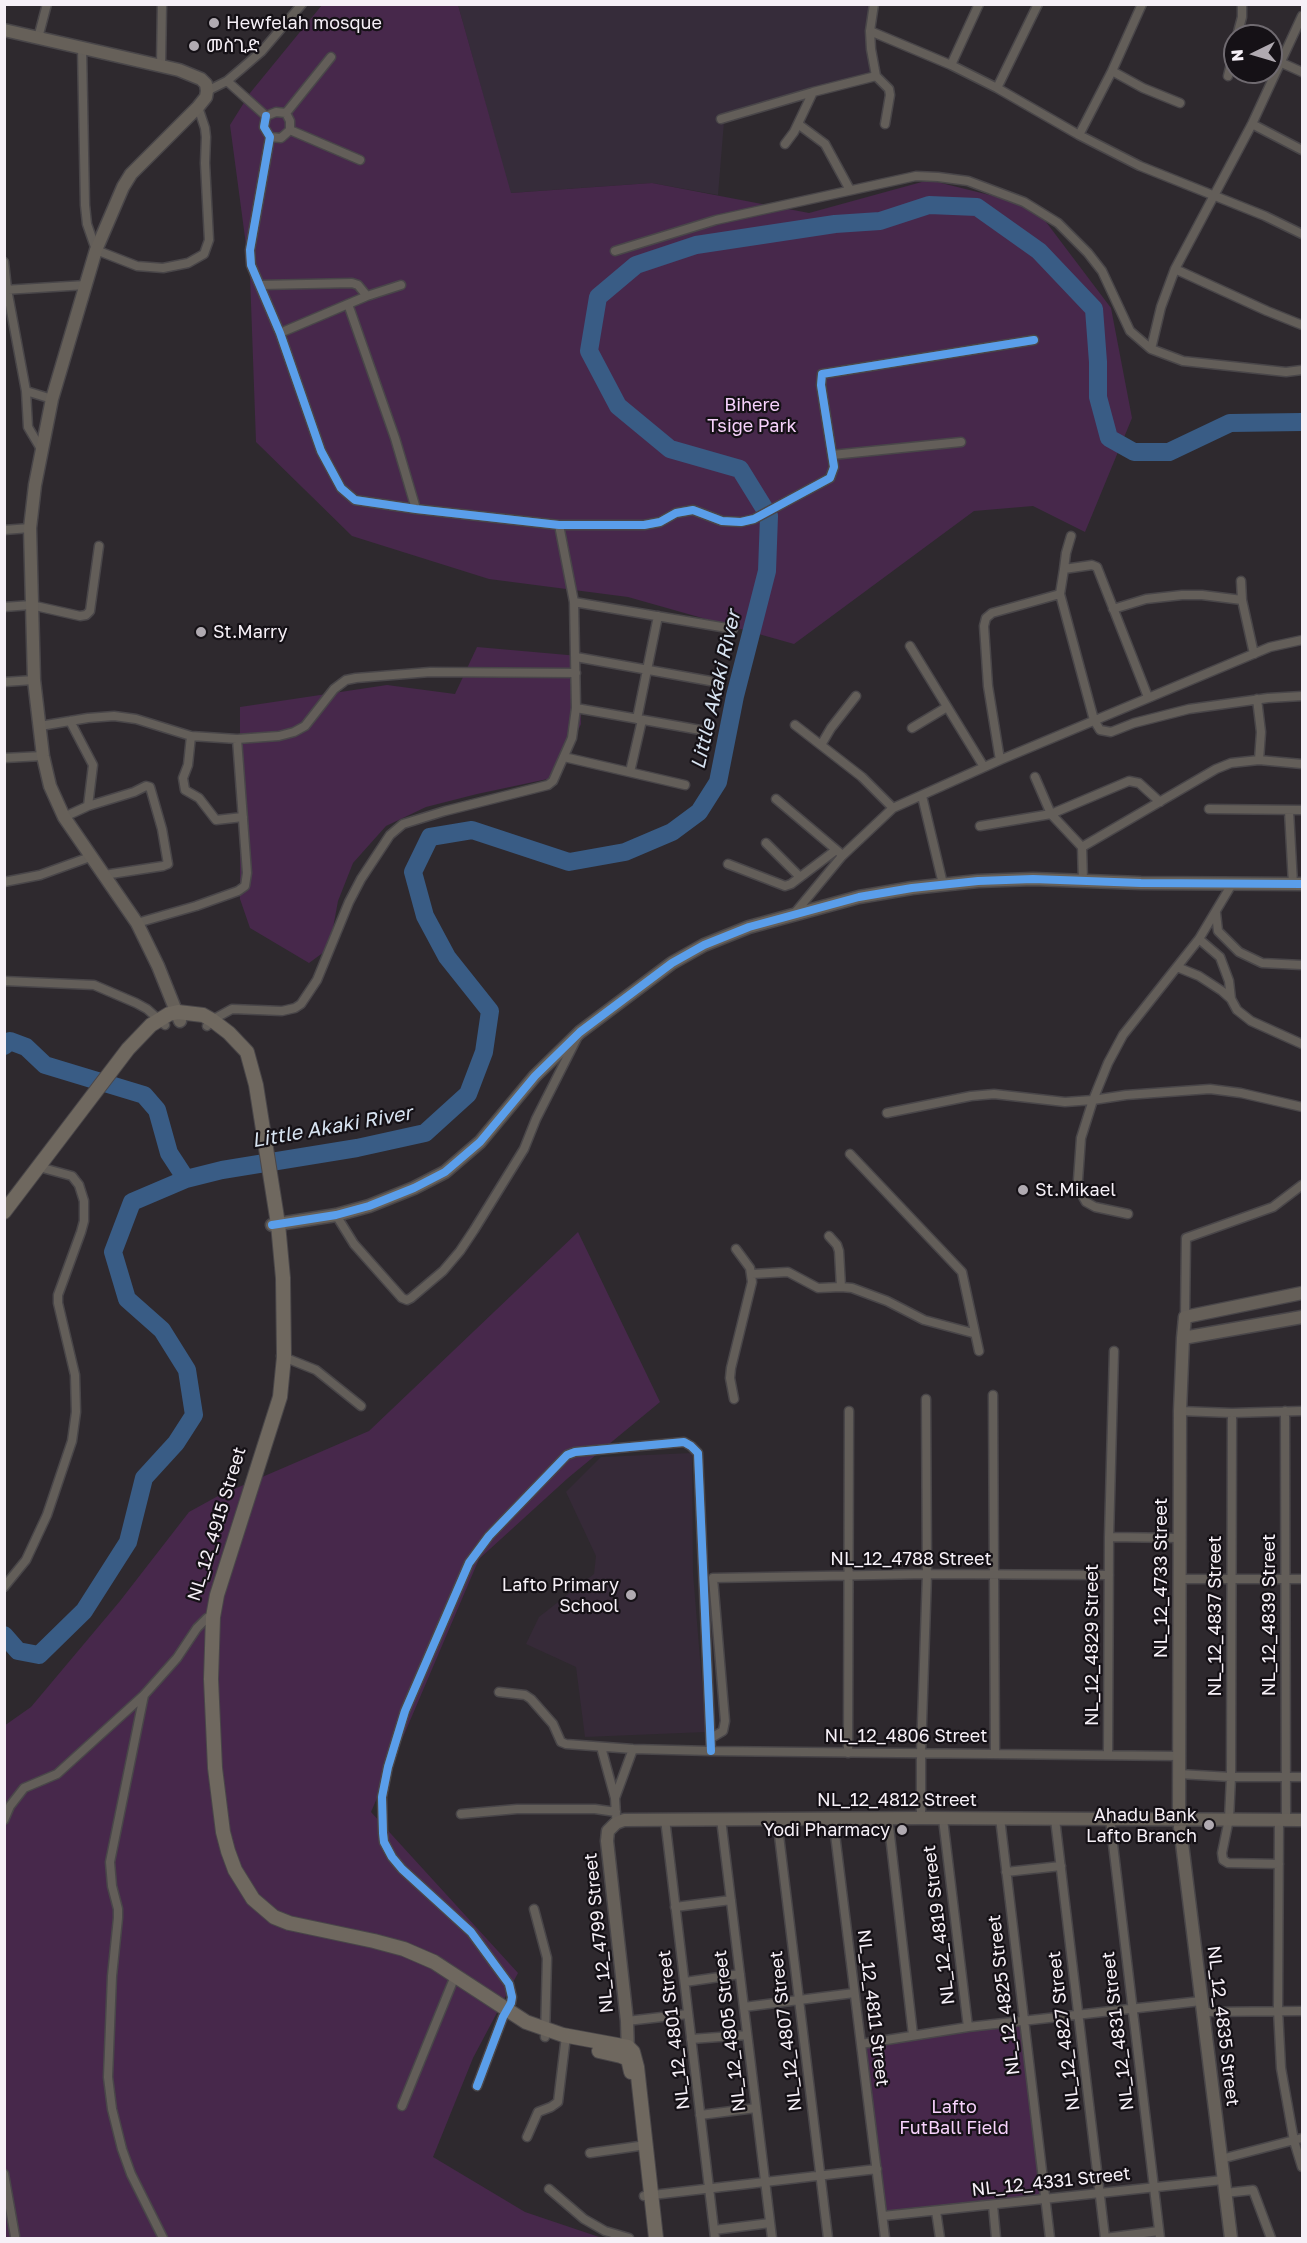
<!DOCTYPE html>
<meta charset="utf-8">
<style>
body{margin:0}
#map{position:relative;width:1307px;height:2243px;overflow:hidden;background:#2e292e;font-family:"Golos Text",sans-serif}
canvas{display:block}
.frame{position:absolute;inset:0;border:6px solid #f6f0f7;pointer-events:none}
.north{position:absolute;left:1223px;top:24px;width:60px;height:60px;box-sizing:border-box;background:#151116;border:2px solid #6f6a70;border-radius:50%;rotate:265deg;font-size:16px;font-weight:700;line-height:24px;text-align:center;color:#f6f0f7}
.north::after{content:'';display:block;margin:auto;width:21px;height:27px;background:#b0aab1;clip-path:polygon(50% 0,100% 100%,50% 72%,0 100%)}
</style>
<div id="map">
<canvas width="1307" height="2243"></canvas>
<div class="frame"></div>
<div class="north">N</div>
</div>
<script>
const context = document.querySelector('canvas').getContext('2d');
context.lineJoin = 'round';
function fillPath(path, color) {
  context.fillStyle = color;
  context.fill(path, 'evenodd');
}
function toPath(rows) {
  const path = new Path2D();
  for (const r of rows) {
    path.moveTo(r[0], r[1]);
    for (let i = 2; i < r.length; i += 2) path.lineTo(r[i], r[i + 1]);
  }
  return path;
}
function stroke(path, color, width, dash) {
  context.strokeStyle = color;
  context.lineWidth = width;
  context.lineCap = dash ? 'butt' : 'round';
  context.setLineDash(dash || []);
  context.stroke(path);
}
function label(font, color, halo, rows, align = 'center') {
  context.font = font + ' "Golos Text","Noto Sans Ethiopic",sans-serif';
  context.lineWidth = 4.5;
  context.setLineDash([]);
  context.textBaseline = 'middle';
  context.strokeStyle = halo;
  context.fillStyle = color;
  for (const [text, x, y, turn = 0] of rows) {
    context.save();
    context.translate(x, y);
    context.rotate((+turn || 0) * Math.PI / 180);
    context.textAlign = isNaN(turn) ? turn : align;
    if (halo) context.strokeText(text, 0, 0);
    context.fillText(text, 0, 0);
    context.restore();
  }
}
fillPath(toPath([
 [692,1453,693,1573,706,1732,585,1737,576,1667,526,1644,539,1617,594,1574,596,1556,566,1492,601,1457]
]), '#362a38');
fillPath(toPath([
 [458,5,872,5,866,27,870,73,724,122,718,195,652,183,510,193]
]), '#362c3a');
fillPath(toPath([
 [322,5,458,5,511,193,652,183,809,213,929,180,1034,206,1111,308,1132,418,1085,532,1033,506,974,511,794,644,628,597,489,579,352,536,256,442,250,275,230,125,250,93],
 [477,647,579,656,581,724,557,777,477,794,426,807,386,826,353,863,338,901,333,928,324,952,309,963,250,928,240,899,240,707,387,685,455,694],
 [578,1232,660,1402,568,1478,479,1559,371,1812,518,1973,473,2058,433,2157,525,2212,602,2238,5,2238,4,1726,31,1707,120,1601,189,1512,218,1496,369,1431],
 [1024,2021,1047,2199,882,2214,862,2045]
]), '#47284b');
stroke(toPath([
 [4,1046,10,1041,26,1047,45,1065,144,1095,157,1110,169,1153,186,1179],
 [4,1635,18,1651,39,1655,84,1611,128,1542,144,1478,176,1443,194,1415,187,1370,162,1330,127,1299,113,1252,132,1202,186,1179,222,1170,357,1148,425,1133,468,1094,484,1052,490,1011,447,957,425,916,413,872,430,837,472,830,569,862,625,852,672,832,699,812,718,782,735,696,767,571,769,516,740,469,670,449,618,406,589,351,598,297,636,265,696,245,835,224,880,221,929,205,977,207,1039,251,1094,309,1098,362,1098,397,1109,438,1134,452,1169,452,1230,423,1302,422]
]), '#395c85', 18);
const street = toPath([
 [874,4,870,31,951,65],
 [979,4,951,65,997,88],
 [1038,4,997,88,1079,135,1140,166,1265,216,1302,234],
 [1302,16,1252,124,1175,269,1161,307,1151,349,1183,361,1286,372,1302,370],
 [870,31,871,49,876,76,889,89,890,95,885,124],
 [1237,36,1242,17,1242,4],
 [38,38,47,4],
 [82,48,85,205,87,224,96,250,137,266,163,268,188,263,204,254,209,240,205,163,206,137,205,128,198,107],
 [1282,63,1302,72],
 [161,65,162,4],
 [1112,71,1143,88,1180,103],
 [1228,76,1235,47],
 [227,81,266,116],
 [207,91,227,81,240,70,262,51,302,4],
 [286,113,331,57],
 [266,116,264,127,270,137,250,250,251,265,280,333,321,451,341,488,355,500,416,509,559,525,644,525,660,522,676,513,693,510,722,521,741,522,754,519,830,478,834,467,821,385,822,374,1034,340],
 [266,116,276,112,286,113],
 [721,119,813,92],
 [798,124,825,144,850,190],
 [1252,124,1302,150],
 [290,130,360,160],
 [1079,135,1112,71,1142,4],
 [270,137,281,138,290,130,290,121,286,113],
 [785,144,794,132,813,92,876,76],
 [615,251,716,220,916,176,938,177,968,181,1024,202,1058,223,1088,253,1102,271,1130,331,1151,349],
 [4,262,7,289,26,391,52,399],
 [1175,269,1267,311,1302,325],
 [261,285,352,283,358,285,367,296],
 [4,290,86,285],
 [348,304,395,438,416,509],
 [280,333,367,296,401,285],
 [26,391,28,427,41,449],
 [832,455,961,442],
 [4,530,30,528],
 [1064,569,1066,553,1071,536],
 [1241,581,1242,600,1254,654],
 [574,602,733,629],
 [4,607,31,605,80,616,86,615,90,611,99,546],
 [1113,609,1146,599,1182,595,1202,595,1242,600],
 [910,646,984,767],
 [576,657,710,681],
 [4,682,34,680],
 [1148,697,1097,567,1092,565,1064,569,1060,594,1094,720,1100,730,1111,732,1134,723,1189,709,1268,698,1302,696],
 [1257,699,1261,732,1259,760],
 [576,708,706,731],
 [637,719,658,616],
 [70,721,93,765,88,806],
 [795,725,862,777,893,808],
 [40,726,88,718,114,716,136,719,191,736,237,739,279,736,294,732,305,726,334,689,346,680,356,678,430,672,576,673],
 [912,728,947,707],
 [191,736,188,765,183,778,185,790,199,798,216,820,243,817],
 [821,745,831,728,856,696],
 [564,757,685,785],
 [4,758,43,756],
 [1000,760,988,686,984,626,986,618,992,613,1060,594],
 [630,772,642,720],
 [1035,777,1051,814,1082,847],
 [922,796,943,884],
 [776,799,840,853],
 [1209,809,1302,810],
 [1289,811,1293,884],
 [64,817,88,806,134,792,146,786,150,787,162,829,168,864,163,866,104,875],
 [980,826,1051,814,1129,781,1139,783,1160,802],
 [766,843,800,877],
 [728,864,785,886,791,884,836,850],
 [1083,881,1082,847,1216,769,1231,763,1259,760,1302,764],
 [4,882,40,875,90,857],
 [1232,884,1199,939,1123,1035,1108,1063,1093,1100,1126,1095,1210,1089,1241,1093,1302,1107],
 [1216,913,1218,931,1239,952,1262,963,1302,965],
 [794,914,842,856,893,808,1000,760,1270,647,1302,640],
 [137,923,196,906,238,891,245,886,247,873,237,739],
 [1199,939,1220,957,1229,981,1231,999],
 [1177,967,1199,976,1222,991,1231,999,1237,1010,1251,1021,1302,1044],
 [4,981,94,985,136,1003,147,1009,165,1025],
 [207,1026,212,1020,232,1009,282,1011,295,1008,301,1004,317,980,349,902,361,879,390,835,403,824,445,811,548,785,553,781,572,738,576,708,574,602,559,525],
 [887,1113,971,1096,994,1094,1065,1102,1093,1100,1081,1138,1078,1180,1081,1193,1086,1202,1095,1207,1128,1214],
 [850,1154,962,1272,979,1351],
 [336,1215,354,1244,402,1298,407,1300,411,1298,443,1271,460,1251,474,1230,524,1149,536,1119,577,1038],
 [829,1236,837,1245,839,1251,841,1287],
 [752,1274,788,1272,818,1288,841,1287,852,1288,887,1301,924,1320,973,1333],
 [1185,1317,1186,1238,1273,1207,1302,1185],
 [281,1356,316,1370,361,1406],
 [993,1395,995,1753],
 [734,1399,730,1378,731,1368,752,1282,750,1268,736,1249],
 [1180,1411,1232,1413,1302,1411],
 [1285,1411,1286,1819],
 [1232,1413,1231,1777,1229,1819,1222,1853,1223,1860,1228,1863,1279,1864],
 [1109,1537,1179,1538],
 [1180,1579,1302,1579],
 [4,1587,26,1560,47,1515,72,1441,76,1412,75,1375,58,1303,58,1295,81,1232,84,1221,84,1201,79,1185,72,1176,39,1167],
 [499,1692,525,1695,531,1699,553,1724,561,1742,566,1744,633,1749,711,1751,1179,1756],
 [144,1695,110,1862,112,1886,118,1909,118,1918,112,1976,108,2077,112,2109,122,2149,131,2174,163,2238],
 [711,1738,723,1731,725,1721,713,1578,927,1574,1109,1575],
 [601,1747,615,1798],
 [848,1753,849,1411],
 [1108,1754,1109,1537,1114,1351],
 [1179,1774,1231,1777,1302,1777],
 [461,1814,517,1809,595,1809,616,1812],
 [616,1816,615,1798,633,1749],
 [833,1818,885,2238],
 [888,1818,913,2035],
 [921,1818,921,1753,927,1574,926,1399],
 [1000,1818,1050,2238],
 [665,1819,715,2238],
 [721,1819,772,2238],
 [777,1819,828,2238],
 [943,1819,968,2027],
 [1055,1819,1105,2238],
 [1110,1819,1160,2238],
 [1279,1819,1278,2010,1281,2068,1294,2141,1302,2167],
 [4,1820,10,1806,24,1788,57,1774,144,1695,177,1658,197,1628,207,1618],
 [1006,1872,1061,1866],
 [675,1907,731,1900],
 [534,1909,547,1958,545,2037],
 [685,1982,740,1974],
 [744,2007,854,1993],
 [1203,2012,1302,2011],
 [627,2021,688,2014],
 [691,2039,747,2035],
 [861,2044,968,2027,1201,2001],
 [477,2086,503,2017,511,2003,512,1997,509,1984,471,1932,402,1869,392,1857,384,1842,383,1833,382,1797,388,1767,405,1711,469,1563,489,1536,567,1455,575,1452,684,1442,691,1446,698,1453,711,1751],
 [402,2106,453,1981],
 [700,2115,756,2108],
 [527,2137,538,2112,551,2107,558,2102,566,2036],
 [590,2153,646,2145],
 [1221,2159,1302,2138],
 [4,2174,15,2236],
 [549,2189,584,2219,605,2231,629,2238],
 [1225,2193,1253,2190,1271,2238],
 [644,2196,877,2169],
 [993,2205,996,2238],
 [936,2211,940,2238],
 [883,2216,1223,2180],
 [714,2230,770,2223],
 [1105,2238,1159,2231]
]);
const secondary = toPath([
 [4,30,179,70,201,79,206,84,207,91,206,97,198,107,131,174,123,187,96,250,52,399,35,485,30,528,34,680,43,756,50,786,64,817,137,923,158,966,180,1021],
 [272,1225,336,1215,369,1206,414,1188,445,1172,480,1142,535,1076,580,1032,672,963,704,945,749,927,859,897,912,888,978,881,1033,879,1141,883,1302,884],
 [1183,1338,1302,1317],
 [628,2054,627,2021,607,1841,608,1831,616,1823,624,1820,921,1818,1302,1820],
 [1231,2238,1179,1819,1180,1411,1183,1338,1185,1317,1302,1293]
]);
const primary = toPath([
 [4,1212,128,1049,151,1025,169,1014,178,1012,203,1015,212,1020,229,1033,247,1052,256,1085,278,1224,283,1278,284,1357,280,1397,217,1595,213,1617,211,1679,215,1768,223,1832,228,1851,235,1870,253,1899,274,1917,289,1923,374,1941,404,1949,434,1962,526,2022,563,2035,628,2047,633,2052,637,2067,656,2238],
 [599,2051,621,2056,628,2059,631,2072]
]);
stroke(street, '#494649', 11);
stroke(secondary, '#494649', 15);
stroke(primary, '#494649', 16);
stroke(street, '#635e59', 8);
stroke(secondary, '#666059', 12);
stroke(primary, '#6f685f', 14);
stroke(toPath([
 [266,116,264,127,270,137,250,250,251,265,280,333,321,451,341,488,355,500,416,509,559,525,644,525,660,522,676,513,693,510,722,521,741,522,754,519,830,478,834,467,821,385,822,374,1034,340],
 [272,1225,336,1215,369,1206,414,1188,445,1172,480,1142,535,1076,580,1032,672,963,704,945,749,927,859,897,912,888,978,881,1033,879,1141,883,1302,884],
 [477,2086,503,2017,511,2003,512,1997,509,1984,471,1932,402,1869,392,1857,384,1842,383,1833,382,1797,388,1767,405,1711,469,1563,489,1536,567,1455,575,1452,684,1442,691,1446,698,1453,711,1751]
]), '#5a9eea', 8);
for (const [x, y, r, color] of [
 [214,23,6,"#b0aab1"],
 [194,46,6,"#b0aab1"],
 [201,632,6,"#b0aab1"],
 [1023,1190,6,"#b0aab1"],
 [631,1595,6,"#b0aab1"],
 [1209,1825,6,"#b0aab1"],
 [902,1830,6,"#b0aab1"]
]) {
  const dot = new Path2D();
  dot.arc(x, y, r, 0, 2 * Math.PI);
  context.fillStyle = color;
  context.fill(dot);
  stroke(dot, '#151116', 2);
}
label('18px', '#f6f0f7', '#151116', [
 ["Hewfelah mosque",226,23],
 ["መስጊድ",206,46],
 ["St.Marry",213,632],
 ["St.Mikael",1035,1190],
 ["Lafto Primary",619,1585,"right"],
 ["School",619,1606,"right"],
 ["Ahadu Bank",1197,1815,"right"],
 ["Lafto Branch",1197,1836,"right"],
 ["Yodi Pharmacy",890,1830,"right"]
], 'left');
label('18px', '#f7d2fc', '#151116', [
 ["Bihere",752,405],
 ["Tsige Park",752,426],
 ["Lafto",954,2107],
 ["FutBall Field",954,2128]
]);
label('18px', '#f6f0f7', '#151116', [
 ["NL_12_4915 Street",217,1524,-73],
 ["NL_12_4788 Street",911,1559],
 ["NL_12_4733 Street",1161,1578,-90],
 ["NL_12_4839 Street",1269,1615,-90],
 ["NL_12_4837 Street",1215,1616,-90],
 ["NL_12_4829 Street",1092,1645,-90],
 ["NL_12_4806 Street",906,1736],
 ["NL_12_4812 Street",897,1800],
 ["NL_12_4819 Street",939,1925,-97],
 ["NL_12_4799 Street",599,1933,-96],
 ["NL_12_4825 Street",1004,1995,-97],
 ["NL_12_4811 Street",873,2008,83],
 ["NL_12_4835 Street",1223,2026,83],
 ["NL_12_4801 Street",674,2030,-97],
 ["NL_12_4805 Street",730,2031,-97],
 ["NL_12_4807 Street",786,2031,-97],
 ["NL_12_4827 Street",1064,2031,-97],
 ["NL_12_4831 Street",1118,2031,-97],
 ["NL_12_4331 Street",1051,2182,-6]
]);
label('italic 20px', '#d8e4f2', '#151116', [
 ["Little Akaki River",716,690,-77],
 ["Little Akaki River",332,1127,-10]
]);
</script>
